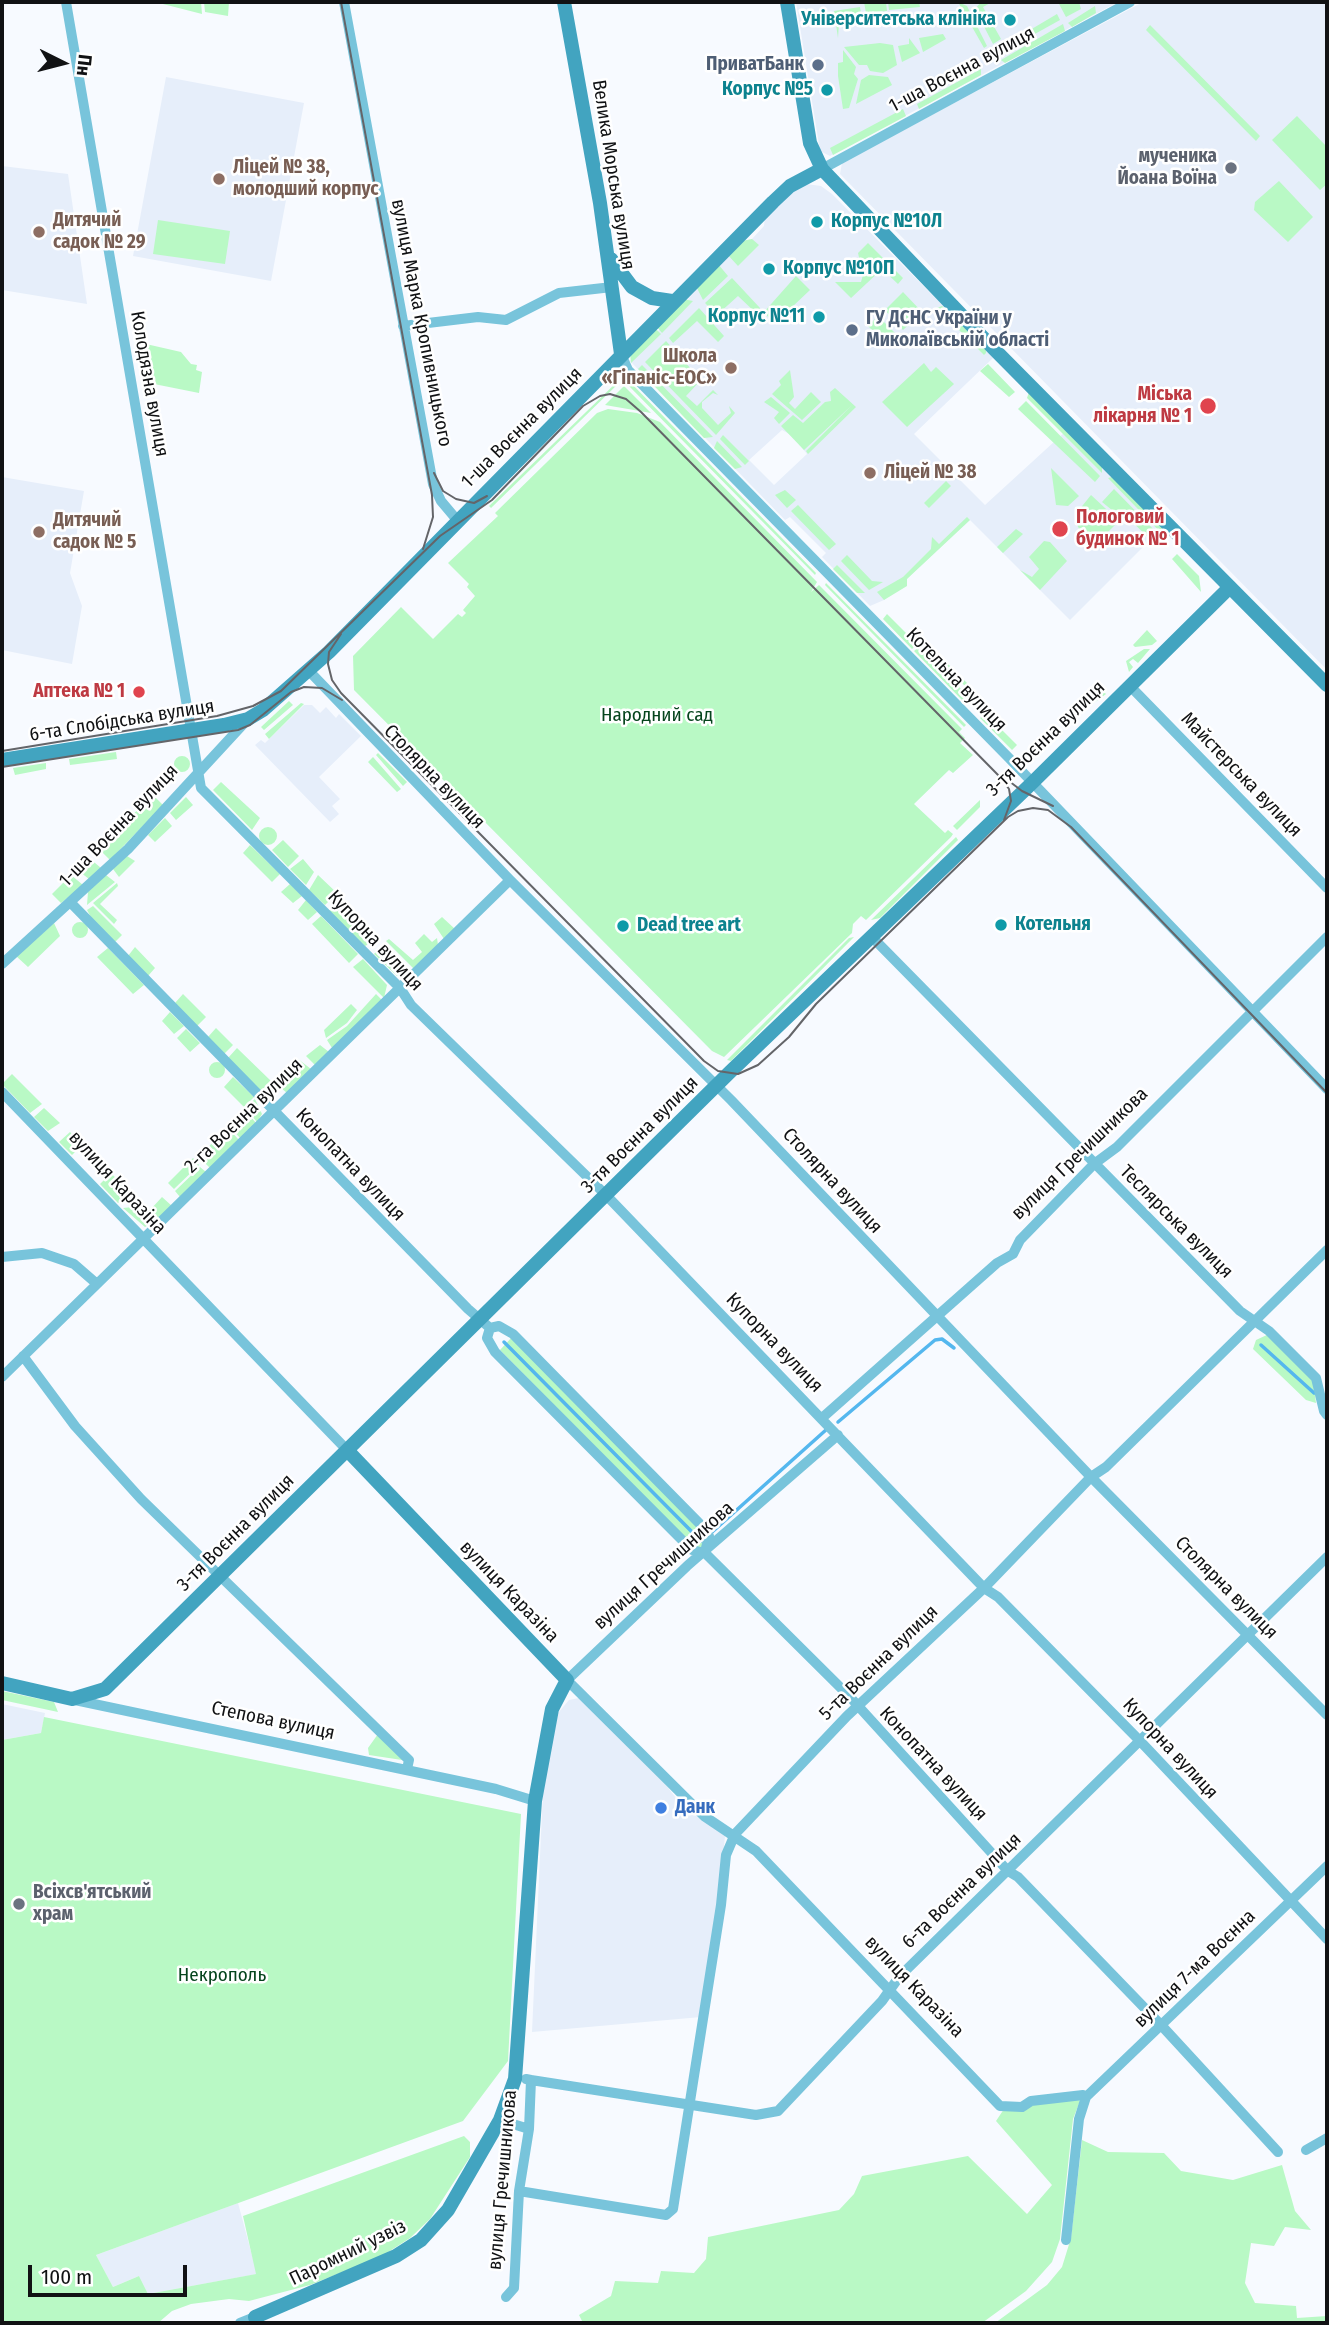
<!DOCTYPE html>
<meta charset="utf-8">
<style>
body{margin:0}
#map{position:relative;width:1329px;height:2325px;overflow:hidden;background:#f7faff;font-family:"Fira Sans Condensed",sans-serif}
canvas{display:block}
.frame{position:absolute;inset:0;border:4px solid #111214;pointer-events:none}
.north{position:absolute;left:28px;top:28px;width:70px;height:70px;-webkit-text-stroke:5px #fff;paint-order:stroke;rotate:96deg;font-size:19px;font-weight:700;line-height:28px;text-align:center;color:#111214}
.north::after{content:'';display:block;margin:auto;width:24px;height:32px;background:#111214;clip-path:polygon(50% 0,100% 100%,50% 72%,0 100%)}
.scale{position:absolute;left:28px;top:2265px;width:159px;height:32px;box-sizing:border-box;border:4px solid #111214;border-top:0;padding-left:9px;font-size:21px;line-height:24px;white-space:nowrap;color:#111214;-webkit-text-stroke:5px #fff;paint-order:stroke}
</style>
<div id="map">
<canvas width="1329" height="2325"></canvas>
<div class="frame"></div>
<div class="north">Пн</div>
<div class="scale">100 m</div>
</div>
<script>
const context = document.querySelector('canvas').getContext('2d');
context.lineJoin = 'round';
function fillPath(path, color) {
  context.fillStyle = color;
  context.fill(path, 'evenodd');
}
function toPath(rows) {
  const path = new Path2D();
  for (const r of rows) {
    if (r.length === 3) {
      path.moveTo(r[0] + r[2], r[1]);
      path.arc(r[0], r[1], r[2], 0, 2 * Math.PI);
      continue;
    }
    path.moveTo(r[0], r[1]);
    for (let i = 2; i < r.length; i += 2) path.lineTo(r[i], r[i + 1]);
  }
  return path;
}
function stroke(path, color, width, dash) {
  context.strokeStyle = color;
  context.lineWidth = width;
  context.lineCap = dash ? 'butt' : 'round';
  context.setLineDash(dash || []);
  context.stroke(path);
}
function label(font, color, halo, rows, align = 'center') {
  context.font = font + ' "Fira Sans Condensed",sans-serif';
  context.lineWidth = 5;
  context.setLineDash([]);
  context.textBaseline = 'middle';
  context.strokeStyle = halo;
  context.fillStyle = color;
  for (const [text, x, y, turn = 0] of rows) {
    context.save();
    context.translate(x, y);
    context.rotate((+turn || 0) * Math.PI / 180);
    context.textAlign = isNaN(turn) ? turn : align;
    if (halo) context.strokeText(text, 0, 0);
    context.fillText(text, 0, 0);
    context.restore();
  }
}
fillPath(toPath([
 [796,2,1118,2,830,156,820,151],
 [1143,2,1327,2,1327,670,840,174,842,163],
 [166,77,304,103,271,281,133,256],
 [2,166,68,174,87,304,2,290],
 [806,184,821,186,832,194,994,357,914,434,985,505,1067,430,1167,535,1163,539,1157,533,1070,620,970,520,884,600,870,606,822,557,826,553,790,517,785,520,630,361,742,241,752,239,764,226,765,216,797,187],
 [782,430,791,435,807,454,774,485,749,460],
 [2,477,84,491,70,573,82,606,72,664,2,650],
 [304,705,312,705,320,713,326,707,336,718,339,714,361,736,319,777,340,799,332,806,339,814,330,822,255,745,261,740,265,743],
 [579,1698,666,1785,682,1806,725,1836,718,1906,701,2017,532,2032,543,1790,558,1713,569,1700],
 [2,1704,45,1713,41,1733,2,1740],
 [238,2203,257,2274,148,2294,139,2276,113,2287,96,2255]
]), '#e6eefa');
fillPath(toPath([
 [159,2,201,2,202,14,159,3],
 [204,2,229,2,228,16,205,12],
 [864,2,886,2,887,11,866,13],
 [888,2,919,2,920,7,889,10],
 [958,2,967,6,987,46,984,48],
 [981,2,992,2,983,7,1001,39,993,44,975,9],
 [1058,2,1079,2,1081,9,1066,17],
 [1095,6,1096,13,1072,27,1068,23],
 [860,7,862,20,839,23,838,38,834,11],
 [1057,14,1060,20,1033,35,1030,30],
 [1063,24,1065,31,1005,63,1001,60],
 [1150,25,1260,136,1256,141,1146,30],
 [1025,33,1028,38,998,54,994,46],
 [943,34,946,39,923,52,919,38],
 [909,38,920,53,902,62,898,46,909,44],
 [880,43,893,45,897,65,883,73,870,71,867,65,859,65,844,47],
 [843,50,856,67,854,74,858,79,849,108,843,109,838,76,838,63,843,62],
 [981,69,981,75,919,109,917,104],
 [869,75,888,77,892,85,856,104,861,80],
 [903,109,906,116,833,155,830,148],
 [1297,116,1327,147,1327,184,1320,190,1272,140],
 [1279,181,1313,217,1288,242,1254,210,1255,202],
 [158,220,230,231,225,264,153,254],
 [752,239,759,245,738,266,727,254,742,241],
 [868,243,903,278,898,284,882,269,851,298,835,282,861,282,863,275,858,253],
 [718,264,728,276,703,300,696,286],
 [796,276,810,290,774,324,764,312],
 [732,278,760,308,756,313,738,296,717,315,705,303],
 [903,292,922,312,903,330,885,310],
 [683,299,693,301,662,333,657,327],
 [942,306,986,349,986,353,984,355,937,308],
 [699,308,724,336,718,342,697,321,673,343,669,338],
 [878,316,897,335,887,345,868,326],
 [655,328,661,334,631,363,630,353],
 [666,341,701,380,686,396,697,406,713,390,718,395,713,393,702,402,702,408,718,425,731,413,729,406,735,413,716,435,645,362],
 [146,344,181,352,191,364,197,365,196,370,202,372,199,393,144,382,139,353],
 [924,363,931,372,936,367,954,384,907,427,882,402],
 [988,364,1015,392,1009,397,980,371],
 [642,365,713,437,704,438,638,369],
 [790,370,794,397,789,403,795,409,811,392,821,402,802,420,772,394,781,385,779,381],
 [618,381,619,383,491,508,489,506],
 [630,382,816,573,815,575,627,384],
 [624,386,651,413,605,405],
 [835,388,856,407,808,454,806,451,852,405,804,450,781,426,793,415,803,423,825,402,831,401,830,392],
 [1029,392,1102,466,1102,473,1027,398],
 [771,397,790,413,779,424,774,418,779,412,764,402],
 [1026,401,1100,476,1095,482,1018,409],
 [608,409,637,413,660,422,817,582,811,592,819,585,962,729,959,732,965,738,960,743,973,755,953,773,949,770,914,804,945,833,948,830,953,834,951,837,866,920,861,916,853,924,852,933,724,1057,712,1051,354,690,353,656,401,607,433,639,458,614,462,617,466,613,463,610,475,596,467,587,469,584,448,563,498,516,495,513,597,413],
 [723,435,749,461,745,465,720,439],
 [717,441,742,467,735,469,714,448],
 [1051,468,1079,496,1068,506,1056,505],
 [1112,477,1168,533,1165,537,1108,478],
 [946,481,951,486,929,508,924,503],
 [1114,489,1157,533,1151,540,1126,516,1123,519,1102,502],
 [785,490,796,500,787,508,775,495],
 [1091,495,1119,521,1094,546,1078,527,1075,515],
 [798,505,836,544,829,550,791,511],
 [967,517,970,520,907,579,907,586,884,600,877,592,903,577,931,549,932,537,939,544],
 [1016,529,1023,534,1003,553,997,547],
 [1044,541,1050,542,1067,561,1040,590,1020,570,1032,577,1039,569,1029,557],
 [1177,554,1199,576,1201,592,1172,559],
 [847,555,872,581,883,582,869,590,841,561],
 [837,565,865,593,857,593,833,569],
 [826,583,966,725,964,727,825,585],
 [887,614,917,644,912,649,883,619],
 [1147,630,1157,641,1152,645,1135,647,1133,645],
 [926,642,969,685,966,687,923,645],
 [919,647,968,696,963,701,914,651],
 [1144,649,1150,649,1138,663,1133,659,1129,662,1133,667,1129,672,1126,661],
 [1097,686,1106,694,1083,711,1075,703,1088,690,1091,693],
 [289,701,293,705,264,730,261,727],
 [301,703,304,704,269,739,265,734],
 [986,714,1017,745,1012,750,980,718],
 [116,752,117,759,70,765,69,759],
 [378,753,407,782,403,786,376,755],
 [182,764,8],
 [373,757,401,789,397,792,368,762],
 [46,763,46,769,15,775,13,768],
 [221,782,260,818,252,830,213,790],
 [153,795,163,805,110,860,98,848],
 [186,797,193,805,176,820,170,813],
 [980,800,980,807,957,830,953,826],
 [165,818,172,826,155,842,148,835],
 [268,836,9],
 [956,837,958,840,880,918,871,920],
 [283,840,299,856,288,867,272,850],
 [250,845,280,874,272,882,243,853],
 [127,856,135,861,119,877,113,869],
 [88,857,101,868,89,879,76,869],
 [303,859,314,872,306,885,290,869],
 [71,875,83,885,61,903,52,894],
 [106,875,115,882,87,905,88,892],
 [318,875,337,893,325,905,309,890],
 [117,883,118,886,100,904,117,920,114,924,93,903],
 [290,884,302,896,293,903,281,892],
 [340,898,377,936,369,944,365,946,329,911],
 [306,900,317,912,308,920,298,910],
 [93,906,122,935,115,942,92,919,87,910],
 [321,916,358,954,349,963,312,924],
 [442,917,455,929,444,939,434,924],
 [80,930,8],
 [54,923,60,936,28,967,16,956],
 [424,934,432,942,437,938,438,945,414,969,386,941,389,939,413,960,422,952,415,943],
 [854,937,731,1061,727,1060,849,938],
 [384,943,412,971,408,974,397,976,374,954],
 [135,947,155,968,148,976,128,956],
 [108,948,144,985,133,994,97,957],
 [363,959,387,985,384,998,353,967],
 [183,994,206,1017,197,1026,175,1003],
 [376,994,382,1000,332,1048,327,1040,347,1026],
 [351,1004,357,1010,347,1023,326,1038,324,1030],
 [170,1012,184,1026,174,1034,162,1021],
 [216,1028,233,1045,224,1054,208,1037],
 [186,1029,200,1043,190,1052,177,1038],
 [320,1045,329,1052,315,1065,306,1056],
 [237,1048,271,1081,261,1091,228,1058],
 [298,1059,311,1069,287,1093,274,1082],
 [217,1070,8],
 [12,1074,42,1104,30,1113,2,1084],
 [233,1077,254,1097,244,1107,224,1087],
 [255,1099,262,1114,257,1122,245,1108],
 [44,1108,60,1123,48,1131,34,1117],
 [244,1109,256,1123,240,1138,229,1126],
 [227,1127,239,1140,210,1168,199,1157],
 [70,1132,82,1145,72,1155,59,1142],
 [193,1158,199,1165,174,1189,168,1183],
 [200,1167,206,1172,180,1197,175,1191],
 [111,1173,129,1192,118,1203,100,1184],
 [162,1197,172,1206,159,1219,150,1210],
 [143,1206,157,1220,145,1227,123,1208],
 [1269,1334,1313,1378,1316,1403,1306,1400,1253,1349,1256,1340],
 [512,1337,698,1526,708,1541,705,1549,695,1548,500,1350],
 [2,1691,54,1702,58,1712,2,1700],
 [44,1717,521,1814,508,2061,463,2121,96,2255,113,2287,139,2276,148,2294,256,2274,243,2216,464,2136,470,2142,470,2157,430,2219,410,2238,382,2256,310,2285,249,2301,229,2299,191,2304,172,2311,158,2323,2,2323,2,1740,41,1733],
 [378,1734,402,1758,402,1760,369,1755,368,1748],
 [1077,2097,1080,2101,1073,2119,1060,2239,1052,2262,1026,2291,982,2323,583,2323,579,2315,611,2296,615,2281,658,2283,661,2271,694,2273,706,2259,708,2237,839,2210,854,2194,862,2176,968,2156,1027,2214,1052,2185,996,2121,1004,2109],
 [1082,2140,1108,2152,1164,2153,1181,2171,1233,2180,1282,2165,1295,2211,1311,2230,1285,2227,1274,2246,1251,2243,1245,2283,1255,2303,1296,2306,1297,2318,1327,2316,1327,2323,995,2323,1047,2285,1062,2267,1071,2238]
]), '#b9f9c5');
stroke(toPath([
 [504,1342,701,1541,705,1538],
 [1261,1345,1314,1393],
 [838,1422,935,1340,942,1339,954,1348],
 [711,1533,827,1429]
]), '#54b7ee', 3.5);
stroke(toPath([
 [66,2,201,788,400,988,411,1005,606,1195,984,1588,998,1597,1141,1742,1327,1939],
 [344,2,433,484,441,501,457,520],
 [822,169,1130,2],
 [403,326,478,317,506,320,559,293,612,287],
 [621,354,628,370,1009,758,1327,1089],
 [310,672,510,880,731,1100,1091,1477,1327,1715],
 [1129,685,1327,888],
 [71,903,468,1309,490,1328,487,1338,495,1352,692,1550,705,1553,850,1697,1008,1871,1018,1877,1161,2025,1278,2152],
 [871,936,1240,1311,1269,1331,1316,1378,1324,1411,1327,1415],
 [2,964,128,849,247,720],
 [2,1092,347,1450],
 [2,1257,42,1253,74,1264,97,1284],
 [490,1328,499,1326,513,1334,699,1523,709,1536,705,1552],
 [23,1356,75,1426,141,1499,409,1760,407,1769],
 [2,1377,510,880],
 [822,1418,997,1263,1013,1254,1020,1240,1094,1164,1117,1147,1327,937],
 [838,1435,687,1566,567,1680,704,1816,756,1851,1000,2106,1022,2107,1031,2101,1083,2095,1086,2097],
 [75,1700,496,1789,535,1801],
 [531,2080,756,2115,778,2111,882,2001,899,1977,1327,1557],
 [500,2120,529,2129],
 [1306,2150,1327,2138],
 [519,2191,666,2215,673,2209,721,1905,726,1855,735,1834,847,1716,984,1588,1091,1477,1106,1467,1327,1250],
 [1066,2240,1079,2119,1086,2097,1327,1866],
 [506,2297,514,2288,519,2191,529,2129,531,2080,526,2079],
 [240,2323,255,2317]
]), '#78c4db', 10);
stroke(toPath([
 [564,2,600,203,621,354],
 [787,2,810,143,822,169,994,349,1327,685],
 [611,259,632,287,652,298,672,301],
 [2,760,224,725,248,719,263,710,329,652,773,202,790,186,822,169],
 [2,1683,72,1699,105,1689,730,1072,1031,784,1230,587],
 [257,2323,255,2317,396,2256,421,2240,448,2210,500,2120,515,2079,535,1801,552,1709,567,1680,347,1450]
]), '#42a4c0', 14);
stroke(toPath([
 [341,2,432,495,433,517,423,549],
 [434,473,443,491,456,499,474,503,487,496],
 [341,634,329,652,328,664,332,680,341,693,704,1061,718,1071,738,1074,758,1065,789,1037,816,1004,1008,817,1018,811,1033,808,1048,810,1071,827,1327,1093],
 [2,751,217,716,253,706,281,691,440,536,492,500,583,406,600,396,610,394,626,399,641,412,1001,778,1009,789,1011,801,1004,820],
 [2,767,238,730,250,725,291,692,304,687,322,688,342,700],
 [1005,778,1022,791,1053,806]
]), '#646569', 2);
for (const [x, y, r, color] of [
 [1010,20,7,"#0f9aa8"],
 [818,65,7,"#5c6f8a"],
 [827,90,7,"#0f9aa8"],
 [1231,168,7,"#6b7280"],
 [219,179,7,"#8d6e63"],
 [817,222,7,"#0f9aa8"],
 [39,232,7,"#8d6e63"],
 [769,269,7,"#0f9aa8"],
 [819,317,7,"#0f9aa8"],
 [852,330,7,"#5c6f8a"],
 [731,368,7,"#8d6e63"],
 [1208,406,9,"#e0444e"],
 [870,473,7,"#8d6e63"],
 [1060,529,9,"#e0444e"],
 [39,532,7,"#8d6e63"],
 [139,692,7,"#e0444e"],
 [1001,925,7,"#0f9aa8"],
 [623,926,7,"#0f9aa8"],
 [661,1808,7,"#3f7fe0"],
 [19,1904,7,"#6b7280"]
]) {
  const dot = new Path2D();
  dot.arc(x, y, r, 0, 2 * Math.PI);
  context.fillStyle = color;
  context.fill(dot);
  stroke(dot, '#fff', 2.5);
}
label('bold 19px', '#0d838f', '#fff', [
 ["Університетська клініка",996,20,"right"],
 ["Корпус №5",813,90,"right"],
 ["Корпус №10Л",831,222],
 ["Корпус №10П",783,269],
 ["Корпус №11",805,317,"right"],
 ["Котельня",1015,925],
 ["Dead tree art",637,926]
], 'left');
label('bold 19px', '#4e5e75', '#fff', [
 ["ПриватБанк",804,65],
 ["ГУ ДСНС України у",866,319,"left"],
 ["Миколаївській області",866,341,"left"]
], 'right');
label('19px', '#111214', '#fff', [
 ["1-ша Воєнна вулиця",962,70,-28],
 ["Велика Морська вулиця",613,175,81],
 ["вулиця Марка Кропивницького",421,323,79],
 ["Колодязна вулиця",149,384,80],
 ["1-ша Воєнна вулиця",522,428,-45],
 ["Котельна вулиця",956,680,46],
 ["6-та Слобідська вулиця",122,721,-9],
 ["3-тя Воєнна вулиця",1046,739,-44],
 ["Майстерська вулиця",1241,775,46],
 ["Столярна вулиця",434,777,46],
 ["1-ша Воєнна вулиця",119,826,-46],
 ["Купорна вулиця",375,941,47],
 ["2-га Воєнна вулиця",244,1116,-44],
 ["3-тя Воєнна вулиця",640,1135,-45],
 ["вулиця Гречишникова",1080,1154,-44],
 ["Конопатна вулиця",350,1165,46],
 ["Столярна вулиця",832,1181,47],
 ["вулиця Каразіна",117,1183,47],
 ["Теслярська вулиця",1176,1222,45],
 ["Купорна вулиця",774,1343,46],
 ["3-тя Воєнна вулиця",236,1533,-45],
 ["вулиця Гречишникова",664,1566,-42],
 ["Столярна вулиця",1226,1588,45],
 ["вулиця Каразіна",509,1592,46],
 ["5-та Воєнна вулиця",879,1663,-44],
 ["Степова вулиця",273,1721,12],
 ["Купорна вулиця",1170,1749,47],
 ["Конопатна вулиця",933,1764,47],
 ["6-та Воєнна вулиця",962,1891,-44],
 ["вулиця 7-ма Воєнна",1195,1969,-44],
 ["вулиця Каразіна",914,1987,46],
 ["вулиця Гречишникова",503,2180,-85],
 ["Паромний узвіз",348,2253,-26]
]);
label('bold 19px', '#5b616d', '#fff', [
 ["мученика",1217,157],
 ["Йоана Воїна",1217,179],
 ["Всіхсв'ятський",33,1893,"left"],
 ["храм",33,1915,"left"]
], 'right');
label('bold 19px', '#785e54', '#fff', [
 ["Ліцей № 38,",233,168],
 ["молодший корпус",233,190],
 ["Дитячий",53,221],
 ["садок № 29",53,243],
 ["Школа",717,357,"right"],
 ["«Гіпаніс-ЕОС»",717,379,"right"],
 ["Ліцей № 38",884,473],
 ["Дитячий",53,521],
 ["садок № 5",53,543]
], 'left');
label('bold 19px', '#be3a42', '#fff', [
 ["Міська",1192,395],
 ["лікарня № 1",1192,417],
 ["Пологовий",1076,518,"left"],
 ["будинок № 1",1076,540,"left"],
 ["Аптека № 1",125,692]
], 'right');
label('19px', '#06451d', '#fff', [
 ["Народний сад",657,716],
 ["Некрополь",222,1976]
]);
label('bold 19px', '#366cbe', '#fff', [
 ["Данк",675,1808]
], 'left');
</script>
